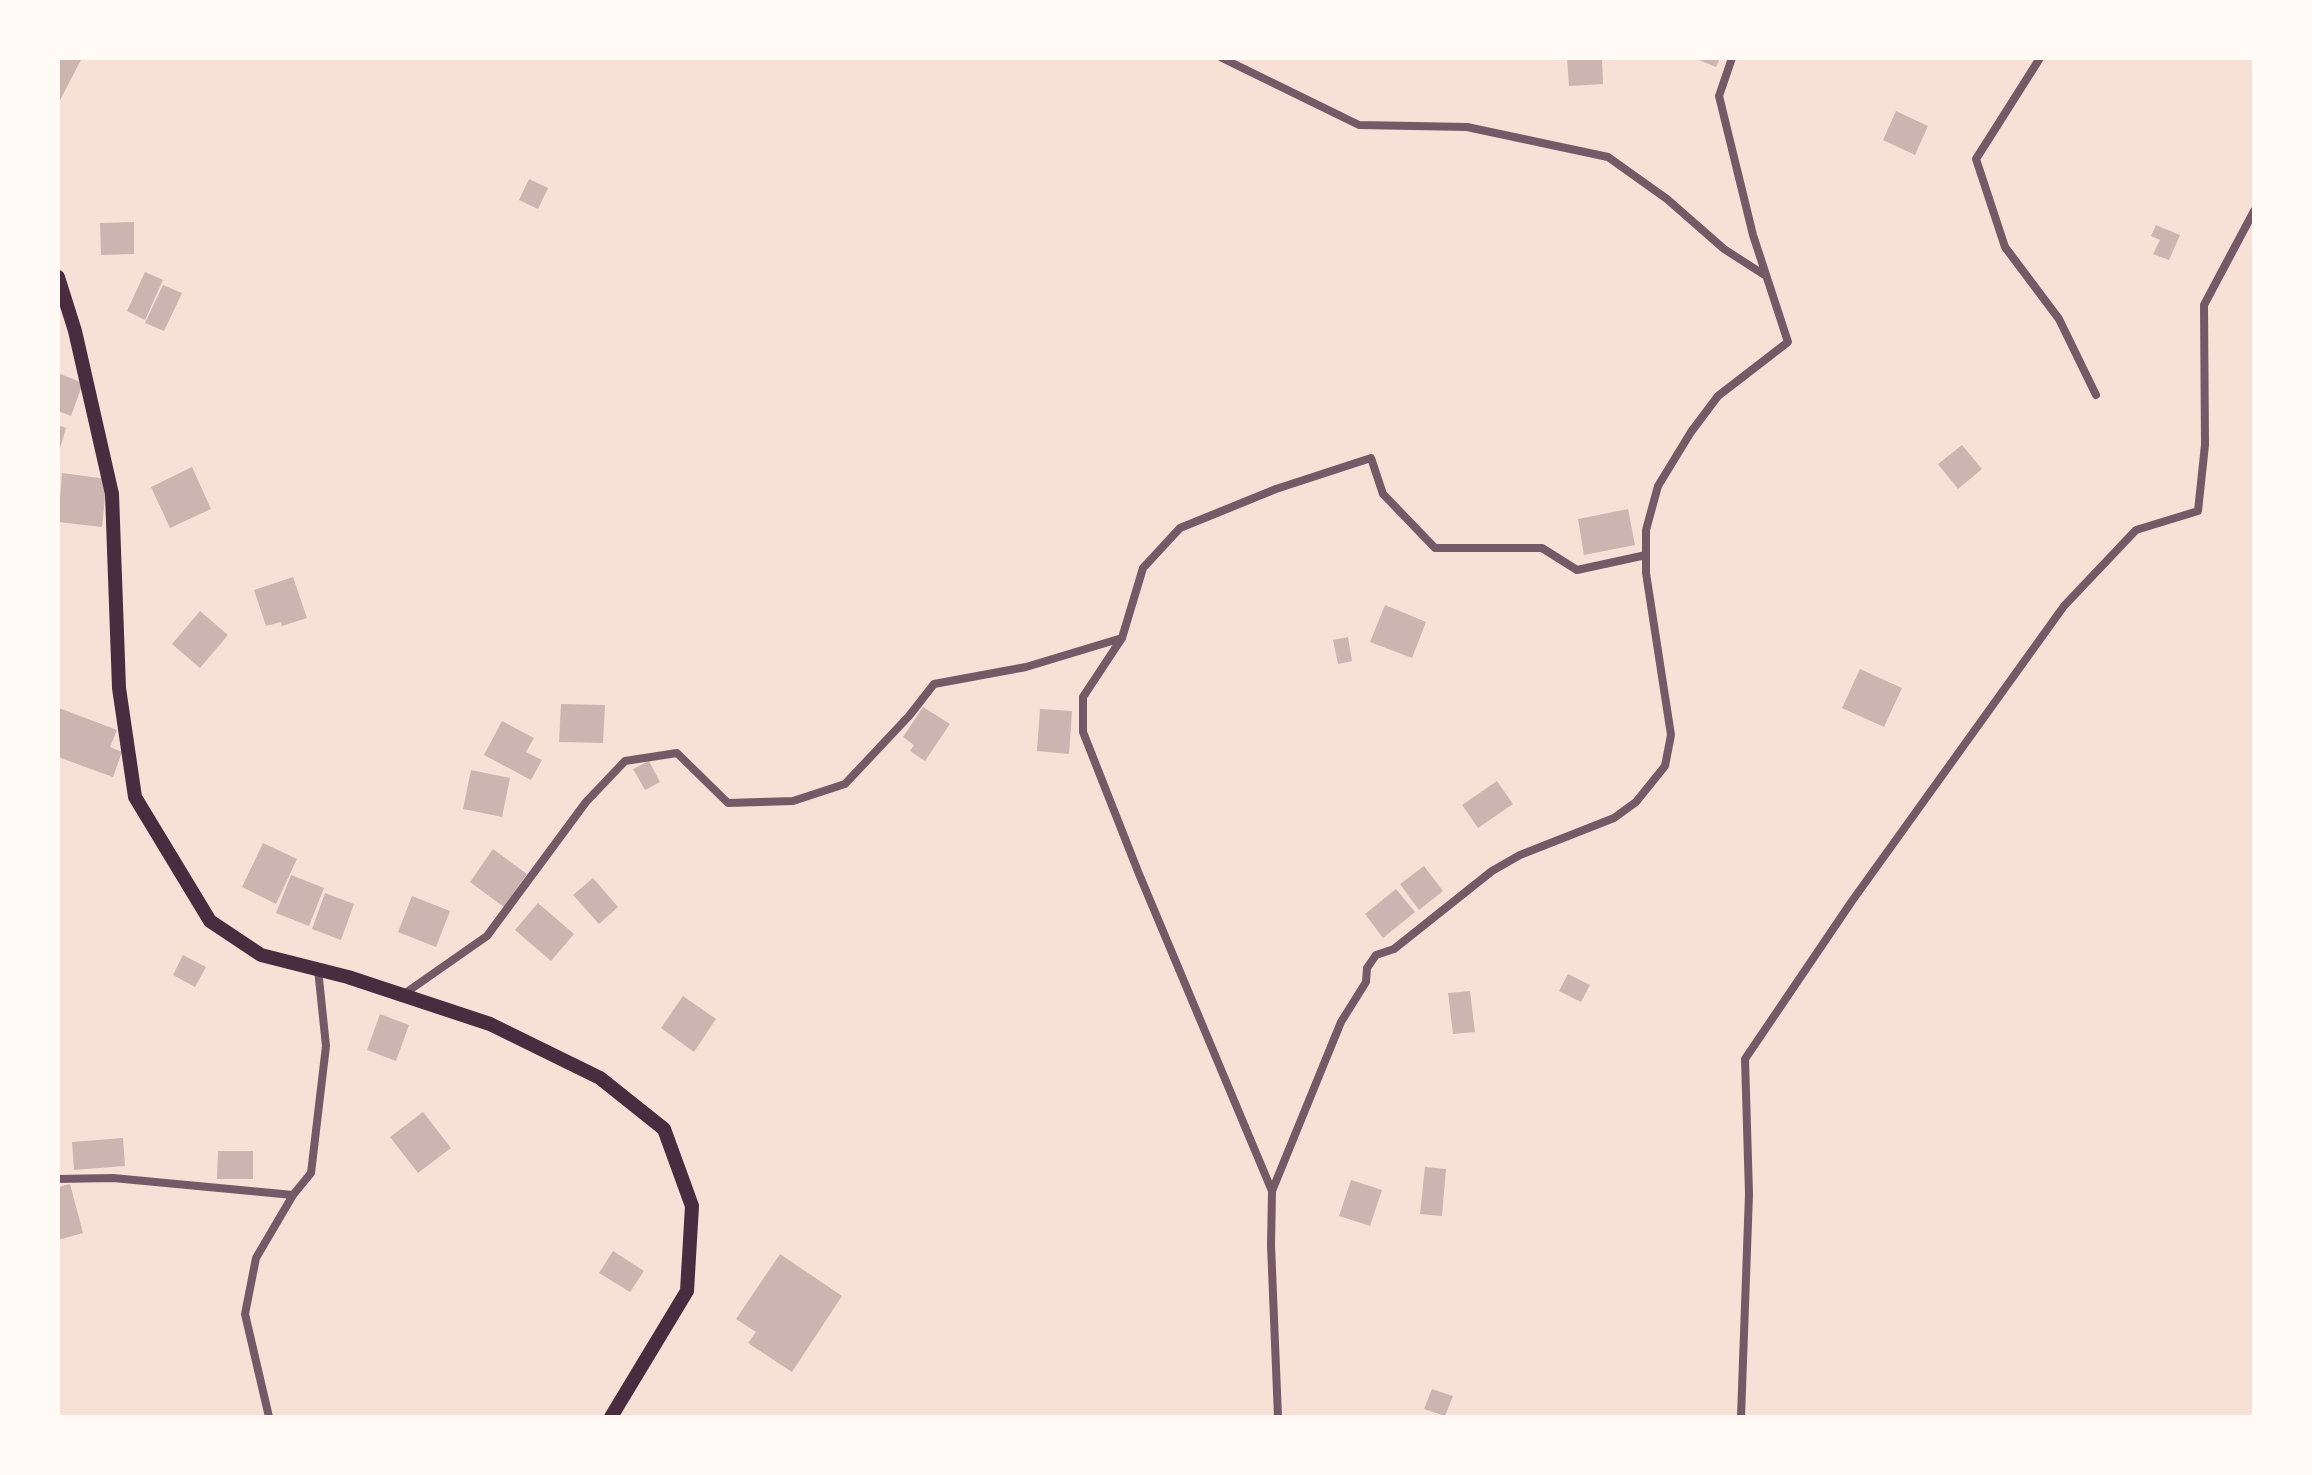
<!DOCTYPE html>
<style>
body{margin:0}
#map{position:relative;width:2312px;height:1475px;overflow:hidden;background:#f7e1d7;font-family:"Sofia Sans Condensed",sans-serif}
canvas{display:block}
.frame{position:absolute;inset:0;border:60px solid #fffaf5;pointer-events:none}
</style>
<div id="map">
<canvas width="2312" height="1475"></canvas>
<div class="frame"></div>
</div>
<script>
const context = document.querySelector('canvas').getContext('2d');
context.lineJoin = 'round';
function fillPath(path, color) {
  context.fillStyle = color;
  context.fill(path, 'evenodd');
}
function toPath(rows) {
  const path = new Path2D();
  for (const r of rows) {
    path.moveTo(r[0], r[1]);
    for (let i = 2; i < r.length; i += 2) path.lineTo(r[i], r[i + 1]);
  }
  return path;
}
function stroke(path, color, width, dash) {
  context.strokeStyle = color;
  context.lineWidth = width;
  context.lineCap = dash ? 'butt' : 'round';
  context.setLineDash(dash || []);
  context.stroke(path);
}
fillPath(toPath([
 [58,58,82,58,58,104],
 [1567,58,1602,58,1603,84,1569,86],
 [1694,58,1720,58,1716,67],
 [1896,111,1928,126,1915,155,1883,140],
 [529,179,548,188,538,209,519,200],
 [134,222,134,254,101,255,100,223],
 [2156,225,2180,235,2169,260,2153,254,2160,240,2151,236],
 [145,272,163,280,145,320,127,311],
 [163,285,182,293,164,331,145,323],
 [58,373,83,383,71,416,58,411],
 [58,425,66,428,59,452,58,452],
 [1962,445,1982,469,1958,489,1938,464],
 [192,467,211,509,170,528,151,487],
 [62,473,107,479,102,527,58,522],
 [1628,509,1635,545,1584,555,1578,519],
 [293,577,307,618,282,626,281,622,266,626,254,590],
 [1385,605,1426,622,1412,658,1370,642],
 [200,611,228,635,200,668,172,644],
 [1348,637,1352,661,1338,664,1333,640],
 [1860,669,1902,688,1884,727,1842,708],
 [561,704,605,705,603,743,559,742],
 [923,707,950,724,925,761,910,751,914,745,903,737],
 [59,708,117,730,110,747,122,752,113,777,58,757],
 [1040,709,1072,711,1069,754,1037,751],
 [502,721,534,738,526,752,542,760,531,780,484,755],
 [649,761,660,782,645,790,633,769],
 [471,770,510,778,502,817,463,809],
 [1497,781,1513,804,1478,828,1462,805],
 [263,843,297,859,276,904,242,887],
 [493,849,527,874,504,907,470,882],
 [1424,866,1443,891,1419,910,1400,884],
 [291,875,324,888,309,926,276,913],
 [593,878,618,907,599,924,573,895],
 [1396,889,1415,912,1383,938,1365,914],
 [325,893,354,904,341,940,312,929],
 [412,896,450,911,436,947,398,932],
 [538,903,574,934,551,961,515,930],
 [183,955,206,967,195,987,173,975],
 [1568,974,1590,985,1581,1002,1559,991],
 [1470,991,1475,1032,1453,1034,1448,993],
 [683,996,716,1019,694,1052,661,1028],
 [380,1014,409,1025,396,1061,367,1050],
 [423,1112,451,1148,418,1173,390,1137],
 [123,1138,125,1166,74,1170,72,1142],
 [218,1151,253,1151,253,1179,217,1179],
 [1425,1167,1446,1169,1442,1216,1420,1214],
 [1351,1180,1382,1190,1370,1226,1339,1216],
 [70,1184,83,1233,58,1240,58,1187],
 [613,1251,644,1271,630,1292,599,1273],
 [780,1254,842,1296,792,1372,748,1343,756,1332,736,1319],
 [1432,1389,1453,1396,1445,1416,1424,1409]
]), '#ccb4b1');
stroke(toPath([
 [1222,58,1359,125,1467,127,1608,157,1667,199,1724,249,1766,276],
 [2040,58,1976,159,2005,247,2059,319,2096,395],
 [404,994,487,936,586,802,625,761,677,753,728,803,793,801,845,784,909,716,934,684,1026,667,1122,638],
 [58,1179,113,1178,293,1195],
 [1272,1191,1139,874,1083,732,1083,697,1122,638,1143,568,1180,528,1276,489,1371,458,1383,494,1435,548,1542,548,1577,570,1646,555],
 [269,1417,245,1314,256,1258,293,1195,311,1173,326,1046,318,969],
 [1278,1417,1271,1245,1272,1191,1341,1022,1366,982,1367,968,1376,955,1394,949,1492,871,1520,855,1614,818,1636,802,1665,766,1671,735,1646,573,1646,530,1658,486,1691,432,1718,396,1788,342,1753,235,1719,96,1732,58],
 [1741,1417,1749,1194,1745,1059,1852,901,2064,606,2136,530,2198,511,2205,445,2204,305,2254,211]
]), '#755966', 8);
stroke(toPath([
 [58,277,75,331,112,494,119,688,135,797,210,921,261,955,348,977,490,1024,600,1078,664,1129,692,1206,687,1291,611,1417]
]), '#4a2c40', 14);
</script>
